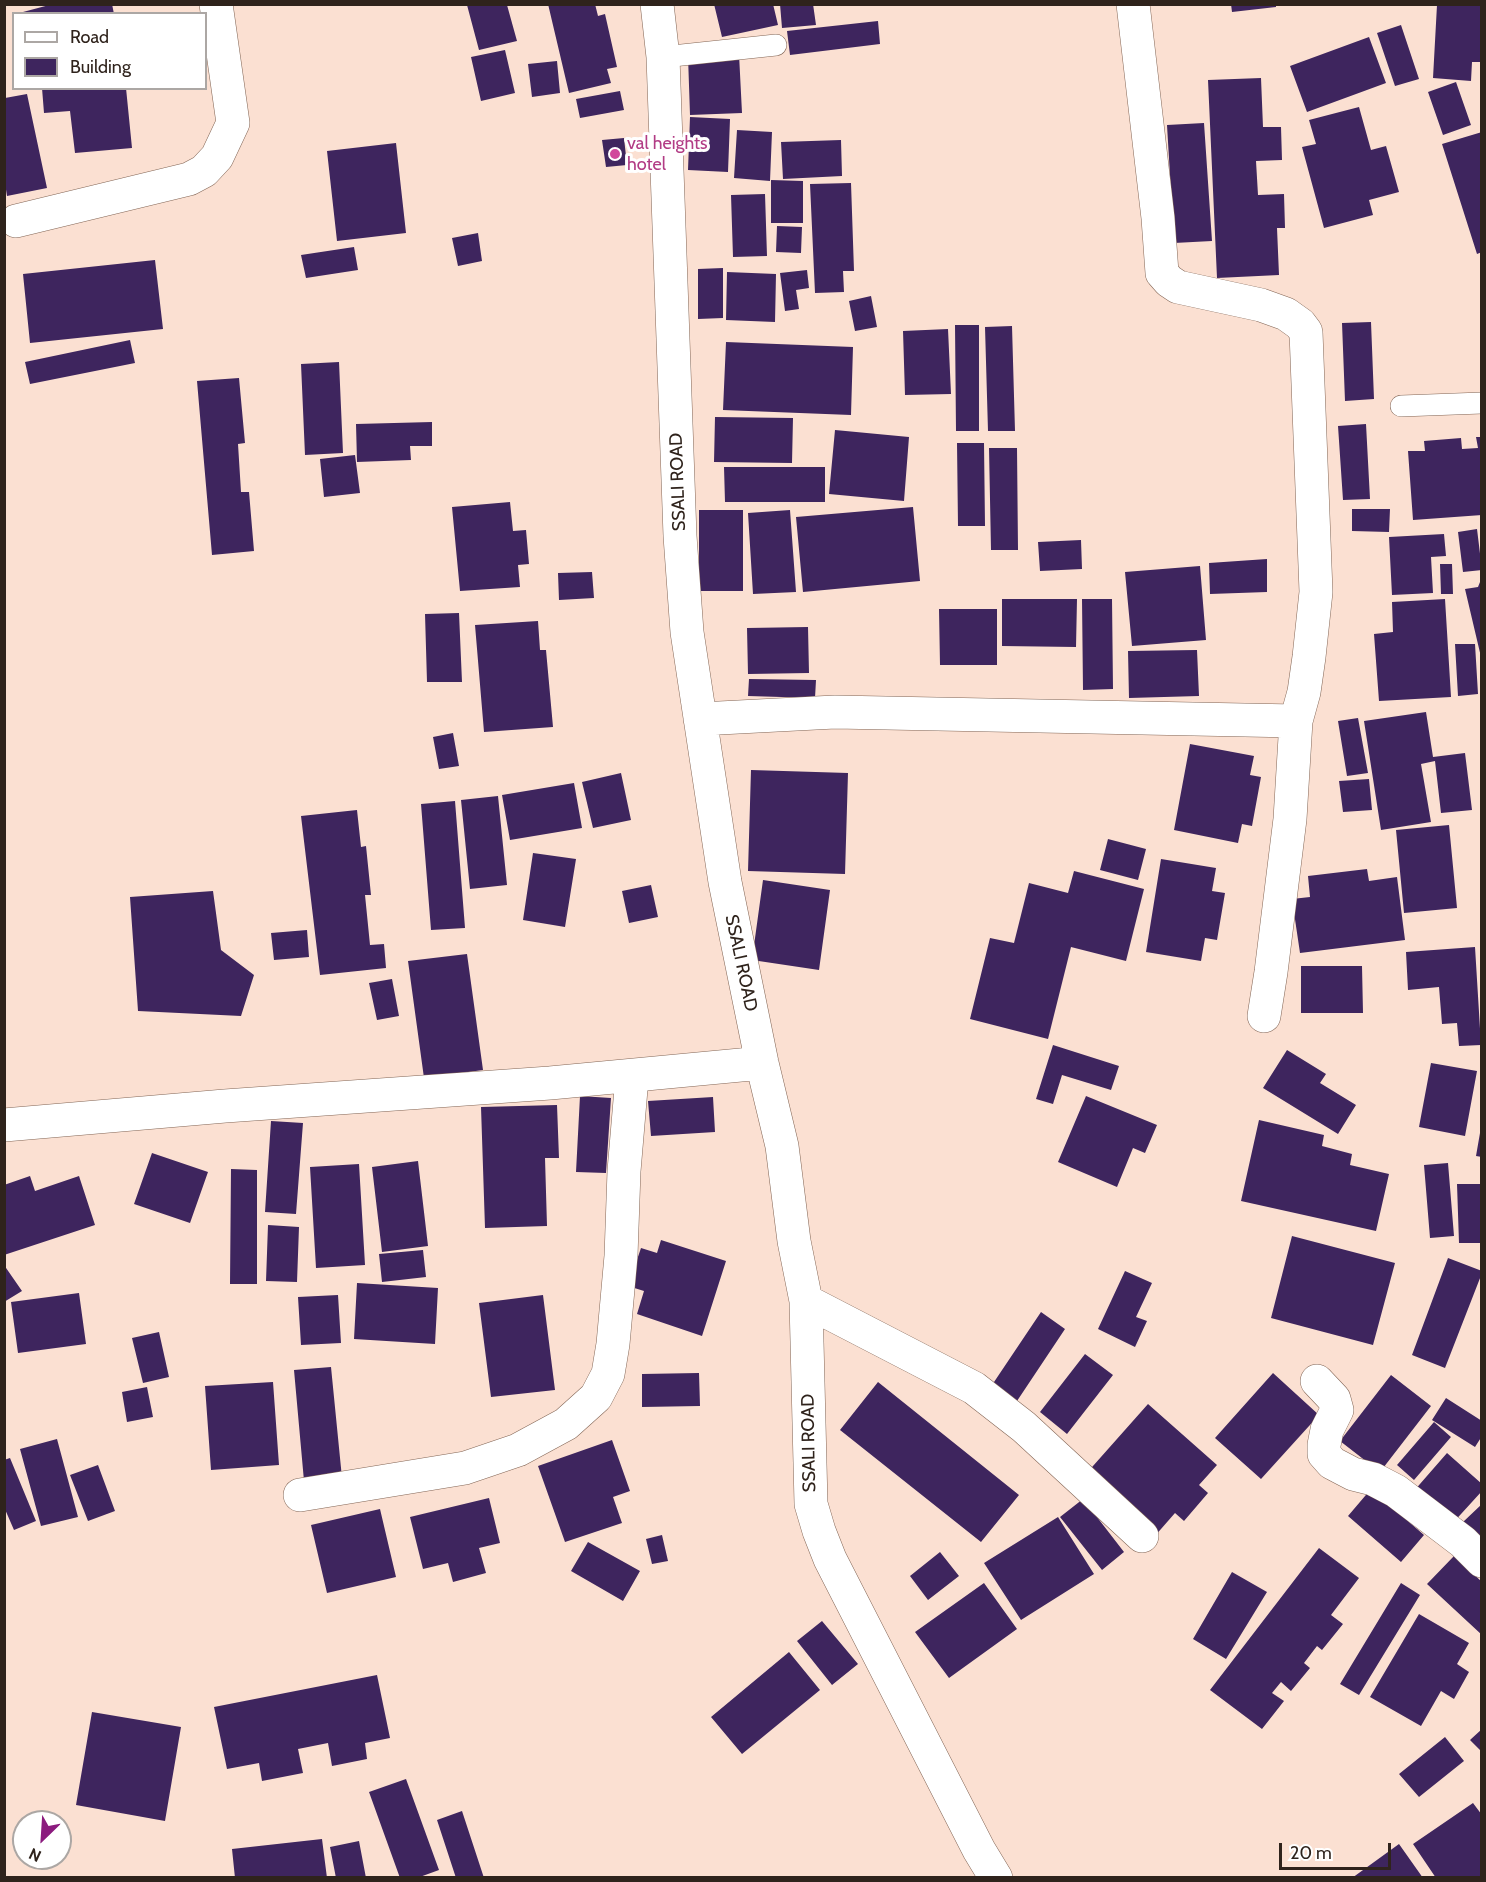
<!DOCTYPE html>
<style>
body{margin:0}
#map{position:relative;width:1486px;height:1882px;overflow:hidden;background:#fbe0d2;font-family:Cabin,sans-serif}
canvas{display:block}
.frame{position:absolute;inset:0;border:6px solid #2f231c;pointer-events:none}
.legend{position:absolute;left:12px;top:12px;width:195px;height:78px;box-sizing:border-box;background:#fff;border:2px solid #aca7a4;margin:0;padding:8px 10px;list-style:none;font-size:18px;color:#2f231c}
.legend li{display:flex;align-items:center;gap:12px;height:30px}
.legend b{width:30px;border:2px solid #aca7a4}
.north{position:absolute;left:12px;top:1810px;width:60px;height:60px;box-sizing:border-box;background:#fff;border:2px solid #aca7a4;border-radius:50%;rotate:205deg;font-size:16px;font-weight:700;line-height:24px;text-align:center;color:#2f231c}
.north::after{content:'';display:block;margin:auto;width:21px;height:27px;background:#8b1b7e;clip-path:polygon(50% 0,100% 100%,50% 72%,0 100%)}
.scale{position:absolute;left:1279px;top:1843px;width:112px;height:27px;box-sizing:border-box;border:3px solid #2f231c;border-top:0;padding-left:8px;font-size:18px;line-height:21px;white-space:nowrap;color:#2f231c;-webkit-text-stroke:4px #fff;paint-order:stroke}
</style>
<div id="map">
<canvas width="1486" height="1882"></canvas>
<div class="frame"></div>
<ul class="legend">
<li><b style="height:8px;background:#fff"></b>Road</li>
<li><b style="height:16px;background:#3e255e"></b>Building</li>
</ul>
<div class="north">N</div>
<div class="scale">20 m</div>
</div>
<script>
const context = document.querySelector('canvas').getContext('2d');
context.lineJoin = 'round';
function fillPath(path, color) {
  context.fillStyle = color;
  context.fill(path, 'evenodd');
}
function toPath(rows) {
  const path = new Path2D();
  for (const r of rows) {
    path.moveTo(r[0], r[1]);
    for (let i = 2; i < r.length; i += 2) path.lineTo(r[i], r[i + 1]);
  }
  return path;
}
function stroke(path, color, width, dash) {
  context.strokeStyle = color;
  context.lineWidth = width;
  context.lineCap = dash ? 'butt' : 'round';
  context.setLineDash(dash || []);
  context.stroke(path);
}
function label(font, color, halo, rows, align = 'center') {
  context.font = font + ' Cabin,sans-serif';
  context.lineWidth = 6;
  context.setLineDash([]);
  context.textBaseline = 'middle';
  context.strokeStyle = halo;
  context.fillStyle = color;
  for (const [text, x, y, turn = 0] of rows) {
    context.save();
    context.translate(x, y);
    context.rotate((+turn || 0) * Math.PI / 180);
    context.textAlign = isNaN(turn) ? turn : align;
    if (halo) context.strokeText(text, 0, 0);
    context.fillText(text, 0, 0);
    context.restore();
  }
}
fillPath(toPath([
 [53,4,112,4,114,14,23,14,23,12],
 [548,4,595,4,598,16,605,14,617,67,607,69,611,83,569,93],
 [714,4,773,4,778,25,722,37],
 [780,4,813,4,816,25,782,28],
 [1231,4,1276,4,1276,7,1232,12],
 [467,5,507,5,517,41,479,50],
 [1437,5,1482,5,1482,62,1472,62,1471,81,1433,78],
 [878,21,880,44,790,55,787,31],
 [1401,25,1419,79,1395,86,1377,33],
 [1369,37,1386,83,1307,112,1290,66],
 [505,50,515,93,481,101,471,57],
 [739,54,742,113,690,115,688,56],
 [557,61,560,93,532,97,528,64],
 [1261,78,1263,127,1281,127,1282,160,1256,161,1258,195,1284,194,1285,228,1277,228,1279,275,1217,278,1208,80],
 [1456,82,1471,125,1443,135,1428,92],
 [42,88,126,88,132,148,75,153,70,111,44,113],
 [620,91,624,110,580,118,576,99],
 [27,94,47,188,7,196,5,183,5,98],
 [1359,107,1371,150,1386,146,1399,192,1369,200,1373,215,1324,228,1302,147,1316,144,1309,120],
 [690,117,730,119,728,172,688,170],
 [1204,123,1212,241,1174,243,1167,125],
 [737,130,772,132,770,181,734,178],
 [1482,132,1482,252,1477,254,1442,144],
 [624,138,627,165,606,167,602,140],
 [841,140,842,176,783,179,781,142],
 [396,143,406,233,337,241,327,151],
 [771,180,803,181,803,223,771,223],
 [851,183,854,271,843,271,844,292,815,293,810,184],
 [765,194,767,256,733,257,731,195],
 [777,226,802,227,801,253,776,252],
 [478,233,482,261,458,266,452,238],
 [354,247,358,270,306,278,301,255],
 [155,260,163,329,30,343,23,274],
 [723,268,723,318,698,319,698,269],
 [807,270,809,288,796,290,799,309,785,311,780,273],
 [727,272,776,274,775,322,726,320],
 [871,296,877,327,855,331,849,301],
 [1371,322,1374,399,1345,401,1342,323],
 [955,325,979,325,979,431,956,431],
 [1012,326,1015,431,988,431,985,327],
 [948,329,951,394,905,395,903,331],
 [130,340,135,363,30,384,25,362],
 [726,342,853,347,851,415,723,410],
 [339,362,343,453,305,455,301,364],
 [239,378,245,443,238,444,241,492,249,492,254,551,212,555,197,381],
 [715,417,793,418,792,463,714,462],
 [432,422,432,446,410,446,411,460,357,462,356,424],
 [1366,424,1370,499,1343,500,1338,426],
 [835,430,909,437,904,501,829,494],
 [1476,437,1482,437,1482,477,1480,477,1482,515,1413,520,1408,451,1425,451,1424,441,1461,438,1462,449,1478,448],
 [957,443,984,443,985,526,958,526],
 [989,448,1017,448,1018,550,991,550],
 [355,455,360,493,324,497,320,459],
 [724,467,825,467,825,502,725,502],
 [510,502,513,531,526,530,529,564,518,565,520,587,460,591,452,507],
 [913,507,920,581,803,592,796,517],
 [1352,509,1390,509,1389,532,1352,531],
 [699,510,743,510,743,591,699,591],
 [790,510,796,592,753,594,748,513],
 [1477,529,1482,570,1463,572,1458,532],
 [1444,534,1446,556,1431,557,1433,593,1392,595,1389,537],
 [1081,540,1082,569,1040,571,1038,542],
 [1267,559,1267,592,1210,594,1209,563],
 [1440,564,1452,564,1453,594,1441,594],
 [1200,566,1206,640,1132,646,1125,572],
 [592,572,594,598,559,600,558,573],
 [1480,582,1482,582,1481,657,1465,589,1478,587],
 [1002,599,1077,599,1076,647,1002,646],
 [1082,599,1112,599,1113,689,1083,690],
 [1445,599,1451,697,1379,701,1374,634,1393,632,1392,602],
 [939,609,997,609,997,665,940,665],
 [459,613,462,682,427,682,425,614],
 [538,621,540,650,546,650,553,727,484,732,475,625],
 [808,627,809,673,748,674,747,628],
 [1455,644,1475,644,1478,694,1458,696],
 [1197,650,1199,696,1129,698,1128,651],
 [749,679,816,680,815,698,748,696],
 [1426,712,1433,757,1465,753,1472,810,1441,813,1435,761,1421,764,1431,822,1381,830,1364,721],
 [1358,718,1368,773,1347,776,1338,721],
 [453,733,459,766,439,769,433,737],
 [1190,744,1254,756,1250,775,1261,777,1252,826,1242,824,1238,843,1174,830],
 [751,770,848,773,845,874,748,871],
 [621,773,631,820,593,828,582,782],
 [1369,779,1372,810,1343,812,1339,781],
 [574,783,582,828,510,840,502,795],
 [498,796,507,885,470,889,461,800],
 [455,801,465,928,431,930,421,804],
 [357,810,361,847,366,846,371,895,365,895,370,945,384,944,386,968,320,975,301,816],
 [1449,825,1457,908,1404,913,1396,830],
 [1108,839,1146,849,1138,880,1100,870],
 [533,853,576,859,565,927,523,920],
 [1161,859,1216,868,1212,891,1225,893,1217,940,1205,938,1201,961,1146,952],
 [1367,869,1369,881,1397,877,1405,940,1300,953,1292,899,1310,897,1308,876],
 [1074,871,1144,889,1126,961,1071,947,1048,1039,970,1019,990,938,1014,943,1029,883,1068,893],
 [763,880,830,890,819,970,752,960],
 [651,885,658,917,629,923,622,891],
 [213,891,221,950,254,975,241,1016,138,1011,130,897],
 [307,930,309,957,274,960,271,933],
 [1475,947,1481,1045,1459,1046,1457,1023,1442,1024,1439,987,1408,990,1406,952],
 [467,954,483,1070,424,1078,408,961],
 [1301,966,1362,966,1363,1013,1301,1013],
 [392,979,399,1016,377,1020,369,983],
 [1053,1045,1119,1066,1111,1090,1062,1075,1053,1104,1036,1099],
 [1287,1050,1326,1074,1320,1083,1356,1105,1338,1134,1263,1088],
 [1431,1063,1477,1071,1465,1136,1419,1127],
 [580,1096,611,1098,606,1173,576,1172],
 [1086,1096,1157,1125,1145,1153,1133,1148,1117,1187,1058,1162],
 [713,1097,715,1132,651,1136,648,1101],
 [557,1105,559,1158,545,1158,547,1226,485,1228,481,1107],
 [1259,1120,1324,1135,1322,1146,1352,1154,1350,1165,1389,1174,1376,1231,1241,1201],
 [271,1121,303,1123,296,1214,265,1212],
 [1480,1133,1482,1133,1482,1157,1476,1156],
 [152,1153,208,1172,190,1223,134,1204],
 [418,1161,428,1246,382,1252,372,1167],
 [1448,1163,1454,1236,1430,1238,1424,1165],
 [359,1164,365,1265,316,1268,310,1167],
 [231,1169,257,1170,257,1284,230,1284],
 [30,1176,35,1191,79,1176,95,1225,4,1255,4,1185],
 [1457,1184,1482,1184,1482,1243,1459,1243],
 [268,1225,299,1227,297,1282,266,1281],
 [1292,1236,1395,1263,1373,1345,1271,1318],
 [661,1240,726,1261,702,1336,637,1314,644,1291,628,1286,641,1248,657,1253],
 [423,1250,426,1277,382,1282,379,1254],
 [1448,1258,1482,1271,1482,1273,1445,1368,1412,1355],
 [4,1265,22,1291,4,1302],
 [1125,1271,1152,1283,1136,1317,1147,1321,1135,1347,1098,1329],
 [357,1283,438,1288,435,1344,354,1339],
 [79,1293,86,1344,18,1353,11,1302],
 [338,1295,341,1343,301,1345,298,1297],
 [543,1295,555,1390,491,1397,479,1303],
 [1041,1312,1065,1329,1017,1401,992,1385],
 [159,1332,169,1377,143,1383,132,1338],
 [1085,1354,1113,1375,1067,1434,1040,1412],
 [331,1367,342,1478,304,1481,294,1370],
 [699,1373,700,1406,642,1407,642,1374],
 [1273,1373,1319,1415,1261,1479,1215,1438],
 [1391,1375,1431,1406,1380,1472,1340,1441],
 [273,1382,279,1465,211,1470,205,1386],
 [878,1382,1019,1495,981,1542,840,1430],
 [147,1387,153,1417,127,1422,122,1392],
 [1446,1398,1482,1421,1482,1436,1475,1447,1432,1420],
 [1148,1404,1217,1465,1199,1485,1208,1493,1184,1521,1175,1513,1154,1537,1085,1475],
 [1434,1422,1451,1437,1414,1480,1397,1465],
 [57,1439,78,1517,41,1526,20,1449],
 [612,1440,630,1491,613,1497,622,1523,565,1542,538,1466],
 [1447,1453,1482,1484,1482,1491,1451,1525,1413,1492],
 [10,1458,36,1521,14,1530,4,1507,4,1460],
 [98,1465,115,1511,88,1521,70,1475],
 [1371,1489,1424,1535,1401,1562,1348,1516],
 [489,1498,500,1543,479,1548,486,1573,453,1582,448,1563,423,1569,410,1517],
 [1083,1499,1124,1552,1102,1570,1060,1517],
 [1482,1504,1482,1541,1463,1522],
 [380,1509,396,1577,327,1593,311,1525],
 [1058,1517,1094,1574,1021,1620,984,1563],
 [662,1535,668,1561,652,1564,646,1539],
 [588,1542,640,1571,623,1601,571,1571],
 [1319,1548,1359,1578,1331,1615,1343,1624,1322,1650,1317,1646,1304,1663,1310,1668,1291,1691,1281,1682,1272,1693,1284,1701,1262,1729,1210,1690],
 [940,1552,959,1576,928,1600,910,1576],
 [1454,1556,1482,1582,1482,1635,1427,1584],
 [1232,1572,1267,1592,1226,1659,1193,1639],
 [984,1583,1017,1629,949,1678,915,1632],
 [1401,1583,1420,1595,1359,1695,1340,1684],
 [1419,1614,1469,1643,1457,1664,1469,1672,1454,1699,1441,1691,1421,1726,1370,1697],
 [822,1621,858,1664,832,1685,797,1641],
 [789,1652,820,1690,742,1754,711,1717],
 [377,1675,390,1738,365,1743,367,1759,332,1766,328,1743,298,1749,303,1773,262,1781,259,1763,227,1769,214,1707],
 [92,1712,181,1727,165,1821,76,1805],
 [1482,1729,1482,1752,1470,1740],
 [1445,1737,1464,1761,1419,1797,1399,1774],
 [406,1779,439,1870,417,1878,400,1878,369,1792],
 [1473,1803,1482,1815,1482,1878,1436,1878,1413,1844],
 [462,1811,484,1878,456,1878,437,1820],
 [322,1839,327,1878,235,1878,232,1849],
 [359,1841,366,1878,336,1878,330,1847],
 [1399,1844,1423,1878,1352,1878]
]), '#3e255e');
const service = toPath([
 [663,57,776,45],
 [1401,406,1482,403]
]);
const minor = toPath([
 [657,4,663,57,680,536,687,632,725,882,762,1063,782,1146,794,1241,806,1301,811,1504,819,1531,830,1559,979,1850,996,1878],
 [1133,4,1158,218,1162,273,1169,281,1178,287,1261,305,1286,314,1300,324,1306,332,1316,592,1309,657,1304,692,1296,721,1290,819,1271,972,1264,1016],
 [16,221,189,179,204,171,217,157,233,123,216,4],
 [700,719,835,712,1296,721],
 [4,1125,225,1106,550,1083,762,1063],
 [806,1301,974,1388,1024,1427,1142,1536],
 [1317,1381,1334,1399,1337,1410,1327,1430,1324,1445,1324,1454,1332,1463,1353,1474,1373,1479,1396,1491,1463,1542,1482,1561],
 [300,1495,465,1468,518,1450,566,1424,596,1397,608,1374,613,1344,621,1256,624,1171,632,1077]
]);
stroke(service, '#836656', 22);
stroke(minor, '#836656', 34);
stroke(service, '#fff', 21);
stroke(minor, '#fff', 33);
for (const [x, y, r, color] of [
 [615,154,6,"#d1479c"]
]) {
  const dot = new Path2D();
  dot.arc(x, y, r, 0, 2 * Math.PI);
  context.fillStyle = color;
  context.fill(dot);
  stroke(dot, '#fff', 2);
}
label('18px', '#b23c85', '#fff', [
 ["val heights",627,144],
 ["hotel",627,165]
], 'left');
label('18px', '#2f231c', '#fff', [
 ["SSALI ROAD",678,482,-92],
 ["SSALI ROAD",741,963,78],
 ["SSALI ROAD",809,1443,-91]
]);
</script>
